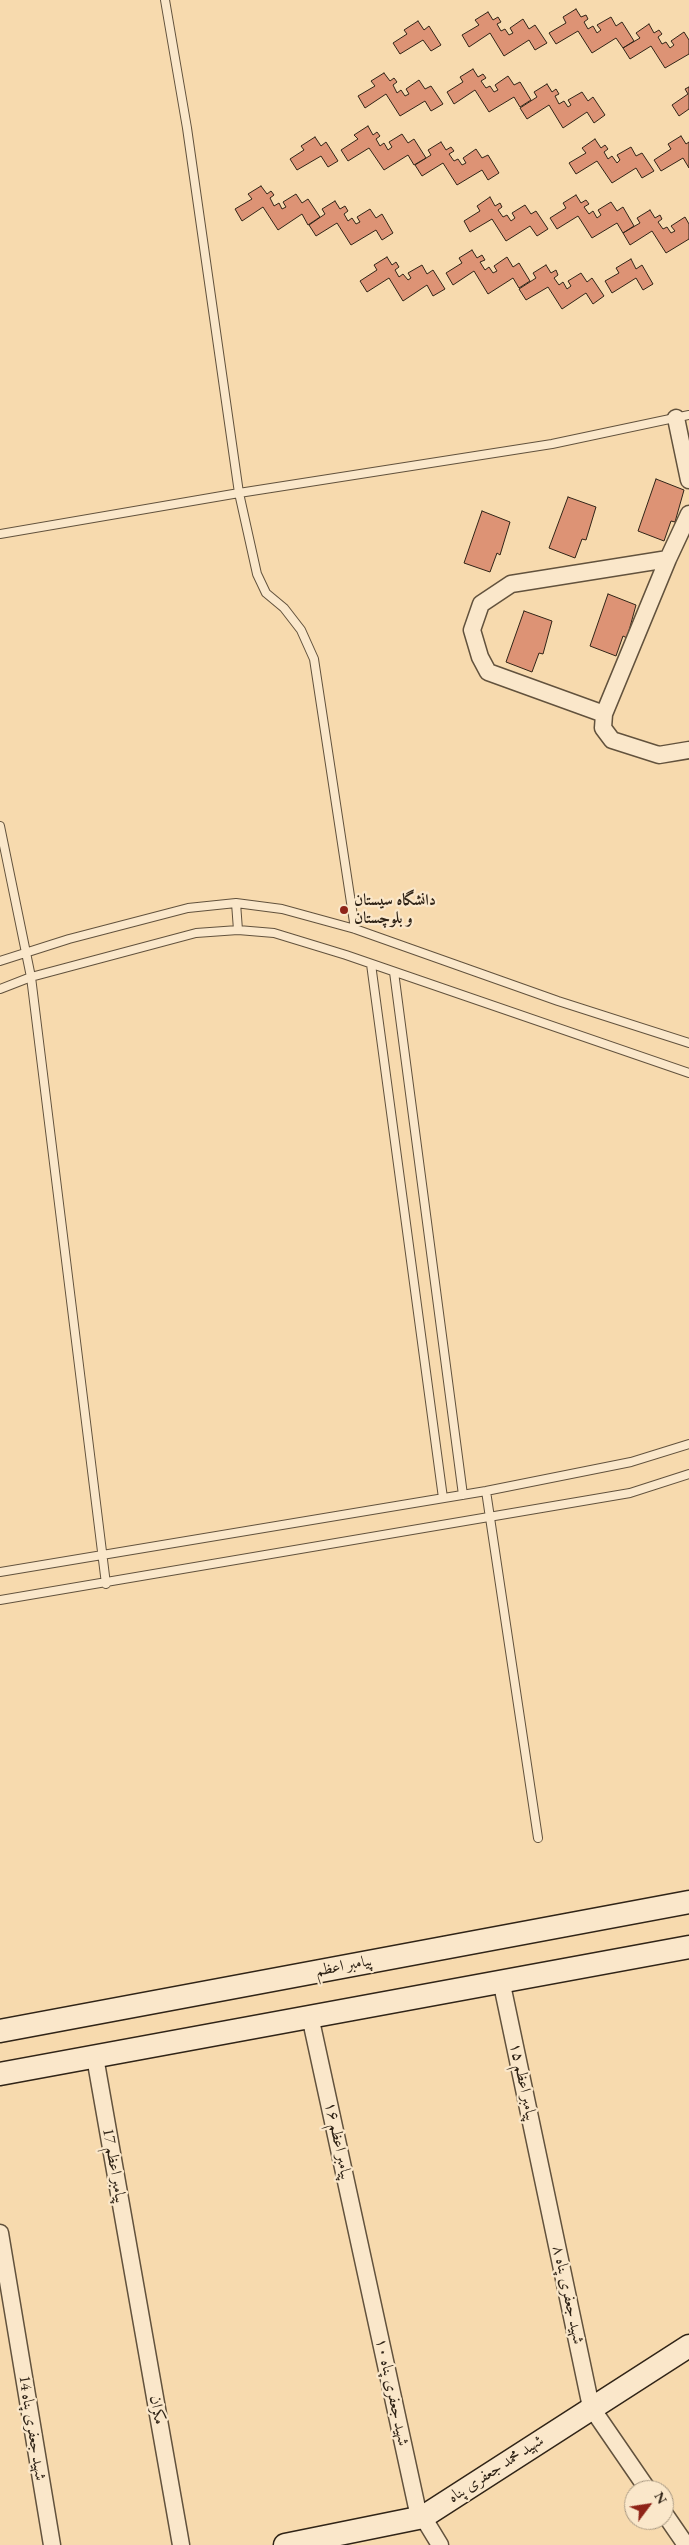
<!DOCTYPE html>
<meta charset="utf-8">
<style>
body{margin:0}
#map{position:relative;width:689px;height:2545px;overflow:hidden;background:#f7daae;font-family:"EB Garamond",serif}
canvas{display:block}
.north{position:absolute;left:624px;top:2480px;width:50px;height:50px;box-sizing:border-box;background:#fae7ca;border:1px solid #a99982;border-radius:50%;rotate:59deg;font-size:14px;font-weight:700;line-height:20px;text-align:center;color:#302417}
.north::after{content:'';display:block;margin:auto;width:18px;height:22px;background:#8f2418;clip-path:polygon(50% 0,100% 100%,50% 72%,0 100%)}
</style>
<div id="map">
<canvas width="689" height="2545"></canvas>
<div class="north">N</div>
</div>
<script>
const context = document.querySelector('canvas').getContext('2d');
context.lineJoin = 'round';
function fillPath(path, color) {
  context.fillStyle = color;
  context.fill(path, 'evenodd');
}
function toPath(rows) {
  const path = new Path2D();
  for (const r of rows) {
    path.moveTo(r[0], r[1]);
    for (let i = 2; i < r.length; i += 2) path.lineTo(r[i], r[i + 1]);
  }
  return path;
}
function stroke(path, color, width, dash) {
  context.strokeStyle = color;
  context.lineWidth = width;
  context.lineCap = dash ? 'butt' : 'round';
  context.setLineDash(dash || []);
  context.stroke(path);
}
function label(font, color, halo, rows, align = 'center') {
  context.font = font + ' "EB Garamond",Amiri,serif';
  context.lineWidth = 4.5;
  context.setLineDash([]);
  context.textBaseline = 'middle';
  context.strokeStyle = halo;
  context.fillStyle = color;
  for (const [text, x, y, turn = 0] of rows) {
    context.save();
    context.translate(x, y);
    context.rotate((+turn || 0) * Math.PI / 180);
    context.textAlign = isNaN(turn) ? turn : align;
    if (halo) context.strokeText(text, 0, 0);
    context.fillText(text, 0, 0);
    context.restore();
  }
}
const building = toPath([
 [576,9,581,17,586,15,588,19,584,22,588,29,593,26,597,33,601,30,597,25,611,17,616,26,622,22,634,41,623,48,616,38,592,53,578,31,556,44,549,33,566,23,563,17,576,9],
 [488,12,493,20,498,17,501,22,497,24,501,31,505,29,509,35,513,33,510,28,523,19,529,29,535,25,547,43,535,50,529,40,504,56,490,33,469,47,462,35,479,25,475,20,488,12],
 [418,21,424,30,429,26,441,45,431,51,423,40,400,54,393,43,407,34,404,30,418,21],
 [649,24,654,33,659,30,662,34,658,37,662,44,666,42,670,48,674,45,671,41,684,32,689,40,689,54,665,68,651,46,630,59,623,48,640,38,636,33,649,24],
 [473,69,478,77,483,74,486,78,481,81,486,88,490,86,494,92,498,90,495,85,508,76,514,85,520,82,531,100,520,107,514,97,489,112,475,90,454,104,447,92,463,82,460,77,473,69],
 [384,73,390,81,394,78,397,82,393,85,397,93,401,90,405,96,409,94,406,89,419,80,425,89,431,86,443,104,431,111,425,101,400,116,386,94,365,108,358,96,375,86,371,81,384,73],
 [547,84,552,92,556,89,559,94,555,96,559,104,564,101,568,107,571,105,568,100,582,92,588,101,593,97,605,115,594,123,587,112,563,128,549,105,527,119,520,108,537,97,534,92,547,84],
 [689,87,689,109,679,116,672,105,688,94,685,89,689,87],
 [368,126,373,135,377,132,380,136,376,139,380,146,384,143,388,150,392,147,389,142,402,134,408,143,414,139,426,158,414,165,408,155,384,170,369,148,348,161,341,150,358,139,354,135,368,126],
 [681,136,686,144,689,142,689,168,683,158,661,171,654,160,671,149,668,144,681,136],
 [315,137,321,146,326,142,338,161,328,167,321,156,297,170,290,159,304,150,301,146,315,137],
 [595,139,601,148,605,145,608,149,604,152,608,159,612,156,617,163,620,160,617,155,631,147,636,156,642,153,654,171,642,178,636,168,612,183,597,161,576,174,569,163,586,153,582,148,595,139],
 [441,142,446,150,451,147,454,151,449,154,454,161,458,159,462,165,466,163,463,158,476,149,482,158,488,155,499,173,488,180,482,170,457,185,443,163,422,176,415,165,431,155,428,150,441,142],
 [261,186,267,194,271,191,274,195,270,198,274,206,279,203,282,209,286,207,283,202,296,194,302,203,308,199,320,217,308,225,302,214,278,230,263,207,242,221,235,209,252,199,248,194,261,186],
 [576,195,581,203,586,200,589,204,584,207,589,214,593,211,597,218,601,215,598,210,611,202,617,211,623,207,634,226,623,233,617,223,592,238,578,216,557,229,550,218,566,208,563,203,576,195],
 [490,197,495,206,500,203,502,207,498,210,503,217,507,215,511,221,515,218,512,213,525,205,531,214,536,211,548,229,537,236,530,226,506,241,492,219,470,232,464,221,480,211,477,206,490,197],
 [335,201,340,209,345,206,348,211,344,214,348,221,352,218,356,224,360,222,357,217,370,209,376,218,382,214,393,233,382,240,376,230,351,245,337,223,316,236,309,225,325,214,322,209,335,201],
 [650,210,655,218,660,215,662,219,658,222,663,229,667,227,671,233,675,231,671,226,685,217,689,224,689,239,666,253,652,231,630,245,623,233,640,223,637,218,650,210],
 [472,250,477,258,482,255,485,260,480,262,485,270,489,267,493,273,497,271,494,266,507,257,513,267,519,263,530,281,519,288,513,278,488,294,474,271,453,285,446,273,462,263,459,258,472,250],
 [387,257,392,265,396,262,399,267,395,270,399,277,403,274,408,280,411,278,408,273,422,265,427,274,433,270,445,289,433,296,427,285,403,301,389,278,367,292,360,281,377,270,374,265,387,257],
 [631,259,636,269,642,265,653,284,643,290,636,278,612,293,605,281,619,273,616,268,631,259],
 [546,265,551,273,556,270,558,275,554,278,559,285,563,282,567,289,571,286,568,281,581,273,587,282,592,278,604,296,593,304,586,293,562,309,548,287,526,300,519,289,536,278,533,273,546,265],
 [656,479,684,490,675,522,671,521,664,541,638,531,656,479],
 [568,497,596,507,586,540,582,539,575,558,549,548,568,497],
 [482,511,510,522,500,555,497,553,490,572,464,563,482,511],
 [608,594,636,605,627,638,623,636,616,656,590,646,608,594],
 [524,611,552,621,543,654,539,653,532,672,506,662,524,611]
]);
fillPath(building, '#dd9375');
stroke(building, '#302417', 1);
const lane = toPath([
 [165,0,187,128,239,493,257,574,266,593,284,608,301,630,314,659,355,929],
 [0,534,239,493,552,444,689,415],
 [0,826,31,977,106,1584],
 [236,903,238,930],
 [0,961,69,939,188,908,236,903,282,909,355,929,558,1001,689,1043],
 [371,964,443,1498],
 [394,972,463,1495],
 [0,989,31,977,196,933,238,930,274,933,346,955,689,1073],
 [486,1491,538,1838],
 [0,1572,486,1491,631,1462,689,1444],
 [0,1600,630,1493,689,1474]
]);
const street = toPath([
 [676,418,689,480],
 [668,559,511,584,481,604,472,630,480,657,488,672,604,714,603,728,612,740,659,755,689,750],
 [604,714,668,559,689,514],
 [501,1980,591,2407,648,2490],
 [310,2016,419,2517],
 [95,2057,181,2545],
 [0,2233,52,2545],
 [664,2513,686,2545],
 [423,2517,440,2545]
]);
const secondary = toPath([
 [0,2031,689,1902],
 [0,2074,689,1947],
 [285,2545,423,2517,689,2346]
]);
stroke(lane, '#62523d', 10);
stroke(street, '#62523d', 19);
stroke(secondary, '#302417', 25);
stroke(lane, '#fae7ca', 8);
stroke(street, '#fae7ca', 16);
stroke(secondary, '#fae7ca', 22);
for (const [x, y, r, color] of [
 [344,910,5,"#8f2418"]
]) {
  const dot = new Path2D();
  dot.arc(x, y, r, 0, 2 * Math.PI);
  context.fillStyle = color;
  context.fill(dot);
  stroke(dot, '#fae7ca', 2);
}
label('bold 16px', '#302417', '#fae7ca', [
 ["دانشگاه سیستان",354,901],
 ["و بلوچستان",354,919]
], 'left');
label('16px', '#302417', '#fae7ca', [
 ["پیامبر اعظم",344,1966,-11],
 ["پیامبر اعظم ۱۵",523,2082,78],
 ["پیامبر اعظم ۱۶",338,2141,78],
 ["پیامبر اعظم 17",114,2166,80],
 ["شهید جعفری پناه ۸",568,2295,78],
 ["شهید جعفری پناه ۱۰",392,2392,78],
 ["مکران",157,2410,80],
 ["شهید جعفری پناه 14",32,2428,81],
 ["شهید محمد جعفری پناه",496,2469,-33]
]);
</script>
